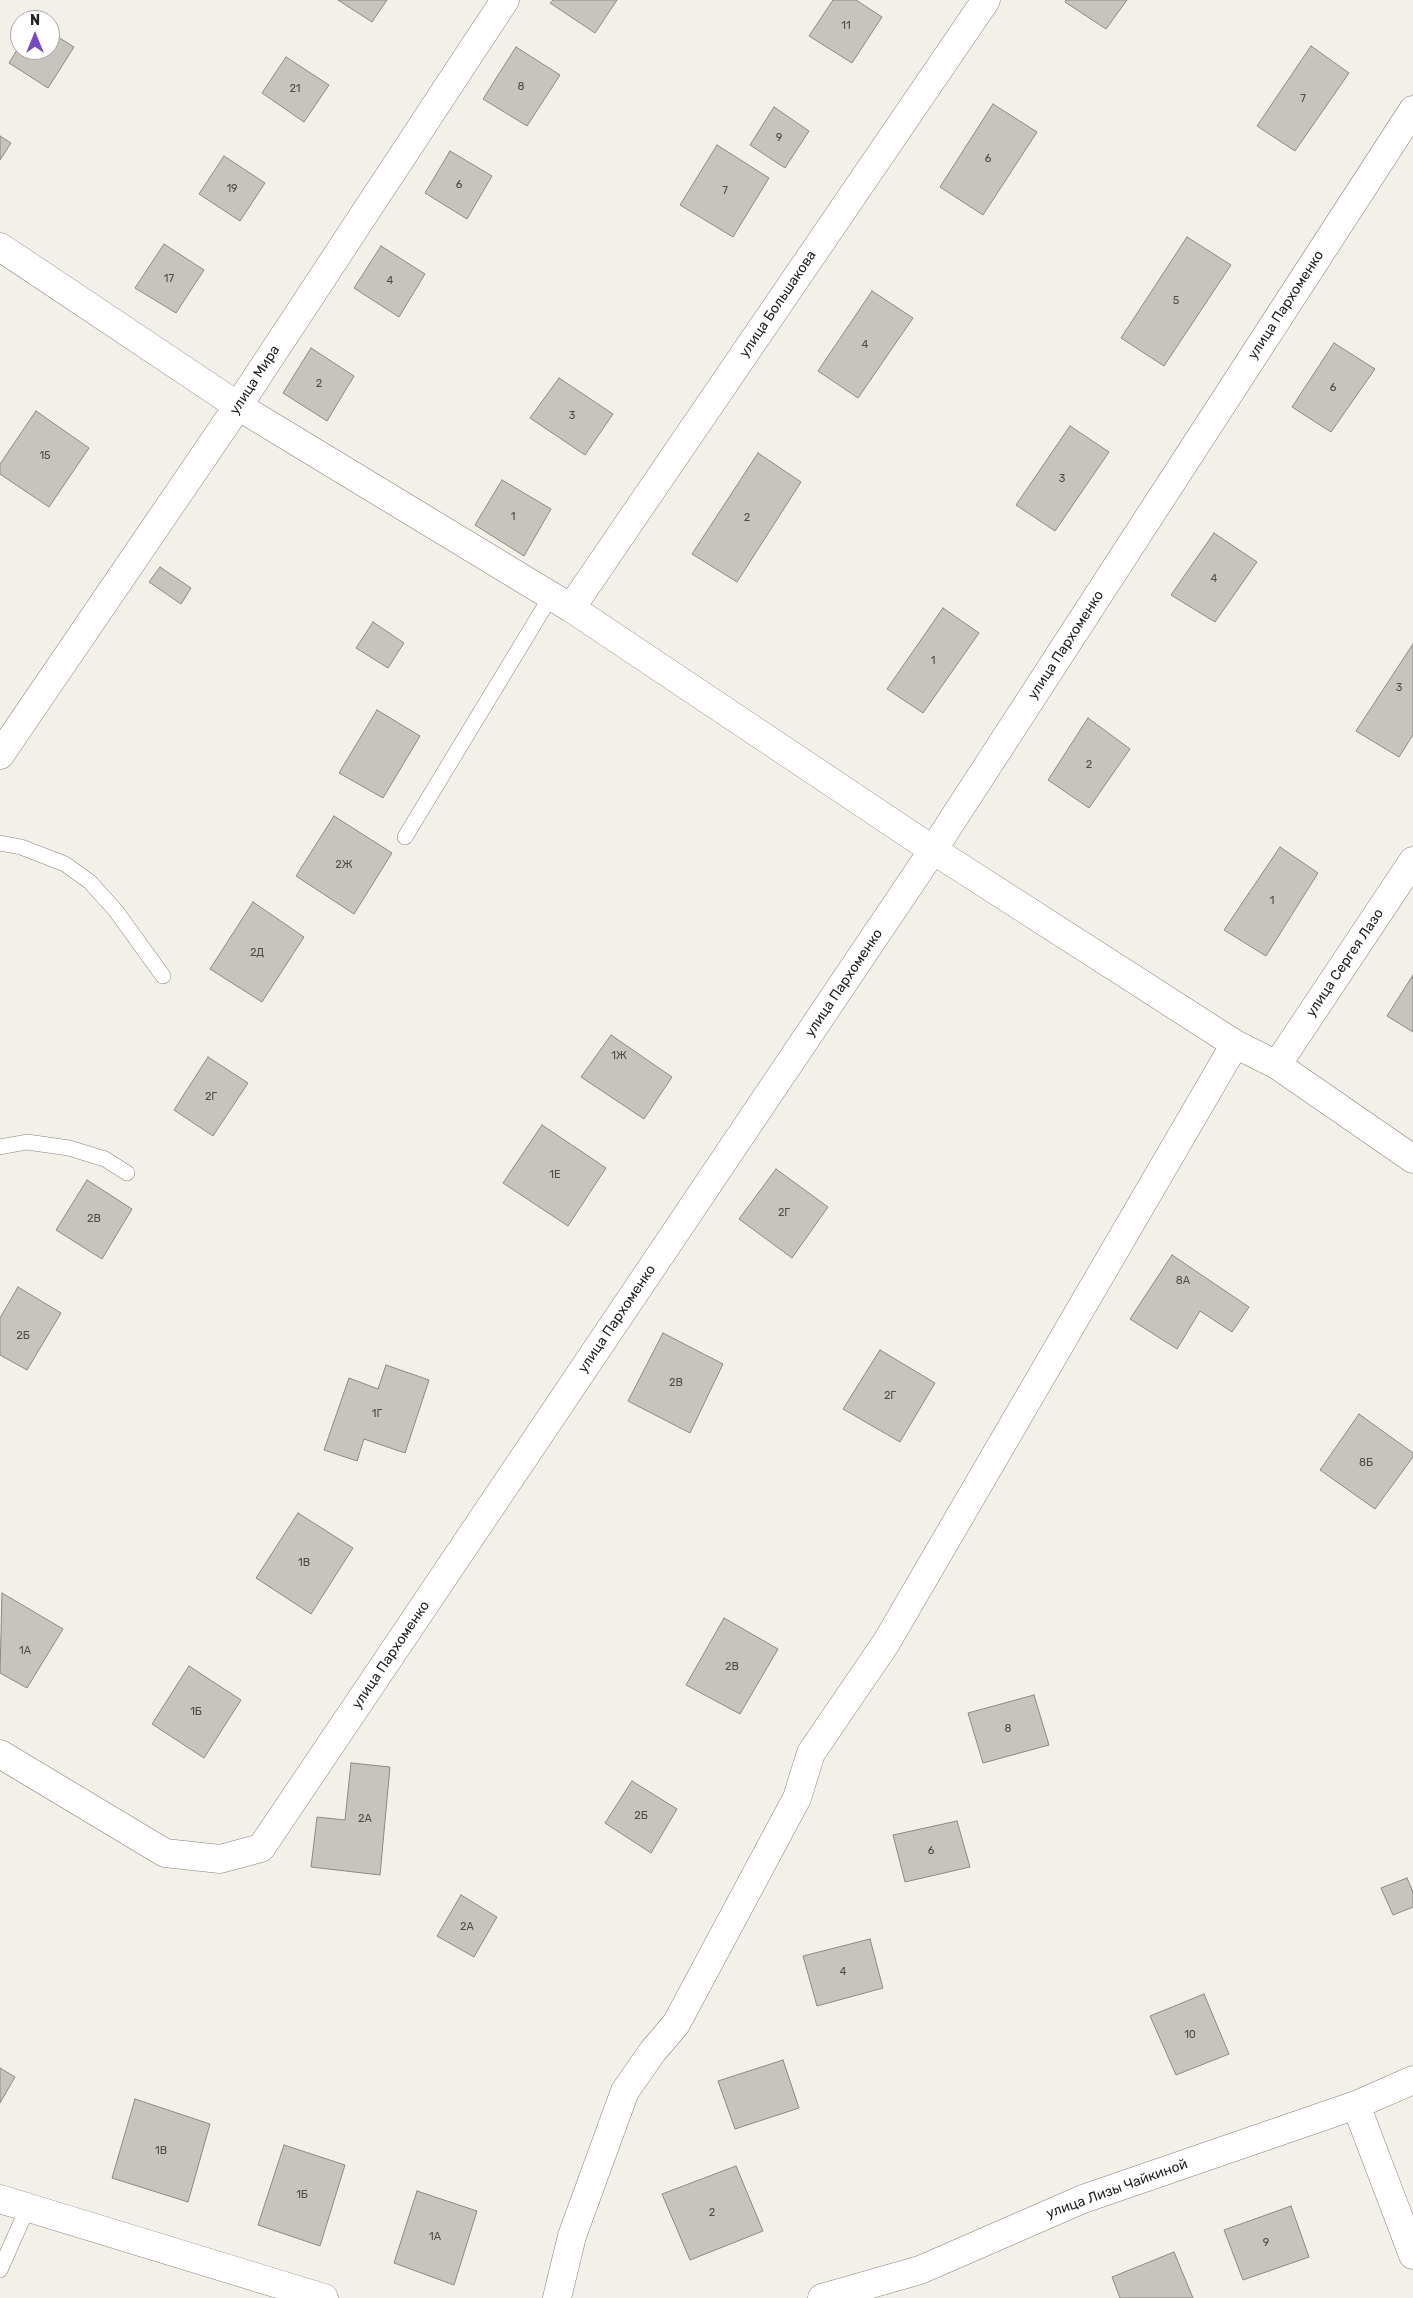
<!DOCTYPE html>
<meta charset="utf-8">
<style>
body{margin:0}
#map{position:relative;width:1413px;height:2298px;overflow:hidden;background:#f3f0e9;font-family:Rubik,sans-serif}
canvas{display:block}
.north{position:absolute;left:10px;top:10px;width:50px;height:50px;box-sizing:border-box;background:#fff;border:1px solid #a8a7a6;border-radius:50%;rotate:0deg;font-size:14px;font-weight:700;line-height:20px;text-align:center;color:#252321}
.north::after{content:'';display:block;margin:auto;width:18px;height:22px;background:#744ac3;clip-path:polygon(50% 0,100% 100%,50% 72%,0 100%)}
</style>
<div id="map">
<canvas width="1413" height="2298"></canvas>
<div class="north">N</div>
</div>
<script>
const context = document.querySelector('canvas').getContext('2d');
context.lineJoin = 'round';
function fillPath(path, color) {
  context.fillStyle = color;
  context.fill(path, 'evenodd');
}
function toPath(rows) {
  const path = new Path2D();
  for (const r of rows) {
    path.moveTo(r[0], r[1]);
    for (let i = 2; i < r.length; i += 2) path.lineTo(r[i], r[i + 1]);
  }
  return path;
}
function stroke(path, color, width, dash) {
  context.strokeStyle = color;
  context.lineWidth = width;
  context.lineCap = dash ? 'butt' : 'round';
  context.setLineDash(dash || []);
  context.stroke(path);
}
function label(font, color, halo, rows, align = 'center') {
  context.font = font + ' Rubik,sans-serif';
  context.lineWidth = 4;
  context.setLineDash([]);
  context.textBaseline = 'middle';
  context.strokeStyle = halo;
  context.fillStyle = color;
  for (const [text, x, y, turn = 0] of rows) {
    context.save();
    context.translate(x, y);
    context.rotate((+turn || 0) * Math.PI / 180);
    context.textAlign = isNaN(turn) ? turn : align;
    if (halo) context.strokeText(text, 0, 0);
    context.fillText(text, 0, 0);
    context.restore();
  }
}
const building = toPath([
 [338,0,387,0,372,22,338,0],
 [553,0,617,0,595,33,550,3,553,0],
 [833,0,856,0,882,17,852,63,809,36,833,0],
 [1066,0,1127,0,1106,29,1065,2,1066,0],
 [50,32,74,47,48,88,9,63,20,45,20,50,50,50,50,32],
 [1311,46,1349,73,1295,151,1257,126,1311,46],
 [516,47,560,75,527,126,483,99,516,47],
 [286,57,329,85,304,122,262,93,286,57],
 [993,104,1037,132,983,215,940,187,993,104],
 [774,107,809,131,785,168,750,145,774,107],
 [0,136,11,143,0,160,0,136],
 [717,145,769,178,733,237,680,205,717,145],
 [450,151,492,176,467,219,425,193,450,151],
 [224,156,265,183,240,221,199,194,224,156],
 [1187,237,1231,265,1164,366,1121,338,1187,237],
 [164,244,204,270,176,313,135,288,164,244],
 [381,246,425,274,399,317,354,288,381,246],
 [872,291,913,318,858,398,818,371,872,291],
 [1334,343,1375,369,1331,432,1292,407,1334,343],
 [311,348,354,376,327,421,283,393,311,348],
 [559,378,613,414,585,455,530,418,559,378],
 [36,411,89,448,49,507,0,474,0,464,36,411],
 [1070,426,1109,452,1055,531,1016,505,1070,426],
 [758,453,801,482,737,582,692,554,758,453],
 [502,480,551,509,524,556,475,525,502,480],
 [1214,533,1257,562,1215,622,1171,595,1214,533],
 [160,567,191,588,181,604,149,582,160,567],
 [943,608,979,633,923,713,887,689,943,608],
 [373,622,404,643,388,668,356,648,373,622],
 [1413,644,1413,735,1399,757,1356,731,1413,644],
 [377,710,420,736,383,798,339,773,377,710],
 [1088,718,1130,749,1089,808,1048,780,1088,718],
 [334,816,392,853,354,914,296,876,334,816],
 [1280,847,1318,873,1266,956,1224,930,1280,847],
 [253,902,304,937,262,1002,210,969,253,902],
 [1413,975,1413,1032,1387,1016,1413,975],
 [611,1035,672,1077,644,1119,581,1077,611,1035],
 [208,1057,248,1083,213,1136,174,1110,208,1057],
 [542,1125,606,1168,568,1226,503,1183,542,1125],
 [776,1169,828,1207,792,1258,739,1219,776,1169],
 [87,1180,132,1209,102,1259,56,1230,87,1180],
 [1172,1255,1249,1307,1232,1332,1200,1311,1177,1349,1130,1319,1172,1255],
 [18,1287,61,1313,27,1370,0,1355,0,1318,18,1287],
 [663,1333,723,1364,690,1433,628,1401,663,1333],
 [880,1350,935,1383,900,1442,843,1409,880,1350],
 [386,1365,429,1380,405,1453,364,1439,357,1461,324,1450,349,1378,378,1389,386,1365],
 [1359,1414,1413,1453,1413,1457,1375,1509,1320,1470,1359,1414],
 [298,1513,353,1548,311,1614,256,1578,298,1513],
 [2,1593,63,1629,27,1688,0,1673,2,1593],
 [724,1618,778,1649,740,1714,686,1685,724,1618],
 [189,1666,241,1700,204,1758,152,1724,189,1666],
 [1034,1695,1049,1745,983,1763,968,1713,1034,1695],
 [351,1763,390,1767,380,1875,311,1867,317,1817,345,1820,351,1763],
 [632,1781,677,1809,651,1853,605,1823,632,1781],
 [957,1821,970,1867,905,1882,893,1835,957,1821],
 [1407,1878,1413,1892,1413,1907,1393,1915,1381,1888,1407,1878],
 [461,1895,497,1917,474,1957,437,1936,461,1895],
 [870,1939,883,1988,817,2006,803,1956,870,1939],
 [1204,1994,1229,2054,1176,2075,1150,2016,1204,1994],
 [783,2060,799,2108,735,2129,718,2081,783,2060],
 [0,2068,15,2077,0,2103,0,2068],
 [135,2099,210,2124,188,2202,112,2178,135,2099],
 [284,2145,345,2165,320,2246,258,2225,284,2145],
 [736,2166,763,2231,690,2260,662,2194,736,2166],
 [417,2191,477,2211,454,2285,394,2263,417,2191],
 [1291,2206,1309,2257,1243,2280,1224,2230,1291,2206],
 [1174,2252,1193,2298,1120,2298,1112,2277,1174,2252]
]);
fillPath(building, '#c7c4bd');
stroke(building, '#8c8983', 1);
const lane = toPath([
 [405,837,551,596],
 [0,843,21,847,65,864,90,882,116,911,163,976],
 [0,1147,27,1142,69,1148,105,1159,127,1173],
 [0,2270,28,2207]
]);
const street = toPath([
 [0,247,238,406,571,608,933,850,1235,1044,1277,1065,1413,1159],
 [571,608,986,0],
 [0,755,238,406,505,0],
 [1277,1065,1413,861],
 [0,1754,165,1853,220,1859,261,1848,933,850,1413,110],
 [1356,2105,1413,2255],
 [0,2199,324,2298],
 [557,2298,572,2236,625,2091,653,2051,676,2024,797,1798,811,1753,886,1643,1235,1044],
 [822,2298,920,2270,1083,2199,1356,2105,1413,2080]
]);
stroke(lane, '#86837d', 16);
stroke(street, '#86837d', 29);
stroke(lane, '#fff', 15);
stroke(street, '#fff', 28);
label('11px', '#4e4b48', null, [
 ["11",846,26],
 ["8",521,87],
 ["21",295,89],
 ["7",1303,99],
 ["9",779,138],
 ["6",988,159],
 ["6",459,185],
 ["19",232,189],
 ["7",725,191],
 ["17",169,279],
 ["4",390,281],
 ["5",1176,301],
 ["4",865,345],
 ["2",319,384],
 ["6",1333,388],
 ["3",572,416],
 ["15",45,456],
 ["3",1062,479],
 ["1",513,517],
 ["2",747,518],
 ["4",1214,579],
 ["1",933,661],
 ["3",1399,688],
 ["2",1089,765],
 ["2Ж",344,865],
 ["1",1272,901],
 ["2Д",257,953],
 ["1Ж",619,1056],
 ["2Г",211,1097],
 ["1Е",555,1175],
 ["2Г",784,1213],
 ["2В",94,1219],
 ["8А",1183,1281],
 ["2Б",23,1336],
 ["2В",676,1383],
 ["2Г",890,1396],
 ["1Г",377,1414],
 ["8Б",1366,1463],
 ["1В",304,1563],
 ["1А",25,1651],
 ["2В",732,1667],
 ["1Б",196,1712],
 ["8",1008,1729],
 ["2Б",641,1816],
 ["2А",365,1819],
 ["6",931,1851],
 ["2А",467,1927],
 ["4",843,1972],
 ["10",1190,2035],
 ["1В",161,2151],
 ["1Б",302,2195],
 ["2",712,2213],
 ["1А",435,2237],
 ["9",1266,2243]
]);
label('14px', '#252321', '#fff', [
 ["улица Большакова",778,304,-56],
 ["улица Пархоменко",1286,305,-57],
 ["улица Мира",255,380,-57],
 ["улица Пархоменко",1066,645,-57],
 ["улица Сергея Лазо",1345,963,-56],
 ["улица Пархоменко",844,983,-56],
 ["улица Пархоменко",617,1319,-56],
 ["улица Пархоменко",391,1655,-56],
 ["улица Лизы Чайкиной",1117,2189,-20]
]);
</script>
